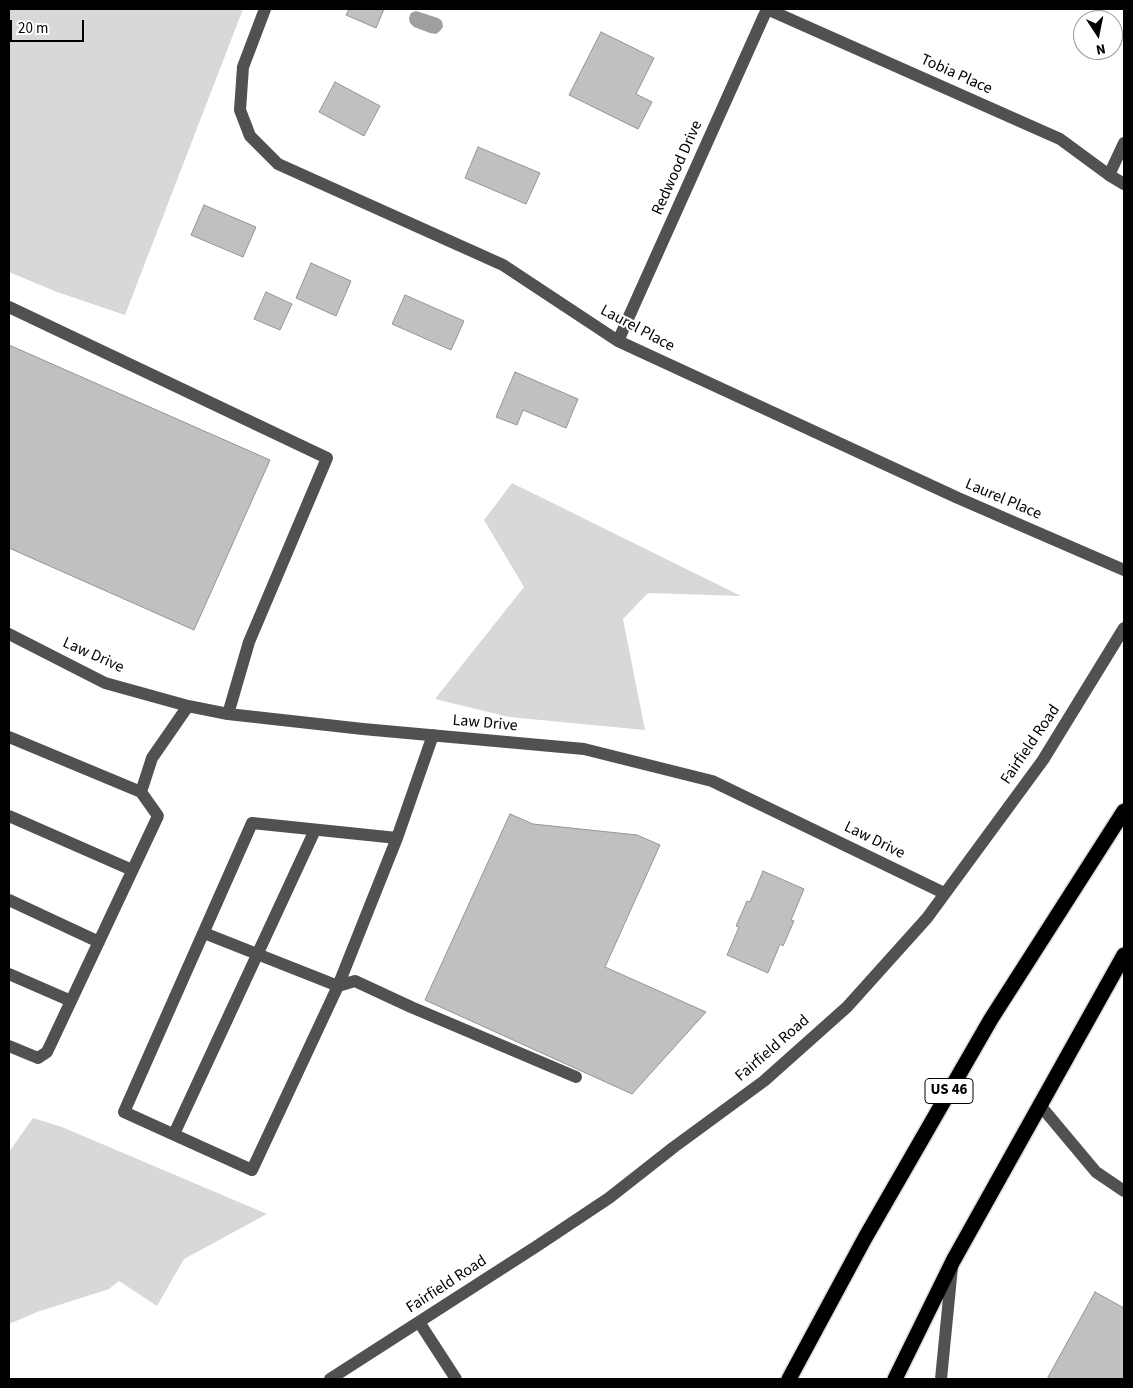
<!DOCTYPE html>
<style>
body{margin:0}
#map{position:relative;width:1133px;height:1388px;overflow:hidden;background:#fff;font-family:"Source Sans 3",sans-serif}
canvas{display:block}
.frame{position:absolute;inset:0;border:10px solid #000;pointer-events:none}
.north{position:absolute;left:1073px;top:10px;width:50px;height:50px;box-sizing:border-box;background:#fff;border:1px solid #999;border-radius:50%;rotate:169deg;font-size:14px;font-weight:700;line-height:20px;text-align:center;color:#000}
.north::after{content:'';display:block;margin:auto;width:18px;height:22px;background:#000;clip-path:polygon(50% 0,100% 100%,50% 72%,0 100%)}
.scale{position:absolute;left:10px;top:20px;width:74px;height:22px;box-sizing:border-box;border:2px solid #000;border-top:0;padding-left:6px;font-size:15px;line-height:18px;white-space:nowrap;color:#000;-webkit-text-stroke:4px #fff;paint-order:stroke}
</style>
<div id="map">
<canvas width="1133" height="1388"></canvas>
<div class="frame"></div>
<div class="north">N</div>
<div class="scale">20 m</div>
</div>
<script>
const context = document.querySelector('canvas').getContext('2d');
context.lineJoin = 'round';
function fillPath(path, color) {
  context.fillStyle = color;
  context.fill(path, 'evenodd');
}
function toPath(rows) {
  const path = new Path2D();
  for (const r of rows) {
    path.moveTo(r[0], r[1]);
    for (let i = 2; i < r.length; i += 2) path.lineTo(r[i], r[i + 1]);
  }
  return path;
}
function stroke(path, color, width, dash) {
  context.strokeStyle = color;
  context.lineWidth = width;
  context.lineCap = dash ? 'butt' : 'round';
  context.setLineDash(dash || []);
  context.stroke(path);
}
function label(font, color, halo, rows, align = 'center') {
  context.font = font + ' "Source Sans 3",sans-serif';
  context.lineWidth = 4;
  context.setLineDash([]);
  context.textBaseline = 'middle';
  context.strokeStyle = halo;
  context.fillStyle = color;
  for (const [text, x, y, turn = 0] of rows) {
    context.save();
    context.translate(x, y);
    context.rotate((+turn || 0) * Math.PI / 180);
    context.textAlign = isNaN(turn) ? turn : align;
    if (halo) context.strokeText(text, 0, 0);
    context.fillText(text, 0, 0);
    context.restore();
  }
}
fillPath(toPath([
 [9,9,243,9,125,315,57,292,9,272],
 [512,483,741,596,648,593,623,619,645,730,509,717,435,699,524,587,484,520],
 [33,1118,62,1127,267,1214,184,1259,157,1306,119,1281,109,1289,37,1312,9,1324,9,1152]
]), '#d8d8d8');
fillPath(toPath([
 [416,11,438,18,442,21,443,27,440,31,436,34,430,33,414,27,410,23,409,18,411,13]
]), '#9f9f9f');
const building = toPath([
 [349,9,384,9,376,28,346,15,349,9],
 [601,32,654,58,636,94,652,102,638,129,569,95,601,32],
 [335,82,380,106,364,136,319,112,335,82],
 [478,147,540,173,526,204,465,178,478,147],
 [204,205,256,227,243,257,191,235,204,205],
 [311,263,351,281,336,316,296,298,311,263],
 [266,292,292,304,280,330,254,319,266,292],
 [405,295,464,321,451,350,392,324,405,295],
 [9,345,270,460,194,630,9,548,9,345],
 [515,372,578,399,566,428,523,410,517,425,496,417,515,372],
 [510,814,533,824,637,835,660,845,605,967,706,1012,632,1094,425,1000,510,814],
 [763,871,804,889,791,920,794,921,783,946,780,944,768,973,727,955,739,927,736,926,747,901,750,902,763,871],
 [1095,1292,1124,1308,1124,1379,1047,1379,1095,1292]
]);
fillPath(building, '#c0c0c0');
stroke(building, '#959595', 1);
const highway = toPath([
 [789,1379,865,1238,991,1019,1124,811],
 [895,1379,953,1261,1124,955]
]);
stroke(highway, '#dbdbdb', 18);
stroke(toPath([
 [265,9,243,67,240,110,250,136,278,164,503,265,618,341,958,498,1124,570],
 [767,9,1060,139,1109,175,1124,184],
 [1109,175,1124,143],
 [9,307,327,458,249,642,228,714],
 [618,341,767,9],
 [9,634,105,683,188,706,228,714,363,729,584,749,712,781,944,893],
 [9,737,141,792,158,816,47,1052,38,1058,9,1046],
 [141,792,152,758,188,706],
 [9,816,132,870],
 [397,838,338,986,252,1170,124,1112,252,823,397,838,433,735],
 [9,900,99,942],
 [204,933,338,986,355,981,411,1007,576,1077],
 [9,974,71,1001],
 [1039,1104,1096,1172,1124,1191],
 [174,1134,315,830],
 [419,1322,456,1379],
 [330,1379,537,1246,609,1198,674,1147,764,1081,847,1007,927,918,1043,760,1124,628],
 [941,1379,952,1267]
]), '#515151', 12);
stroke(highway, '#000', 15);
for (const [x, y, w] of [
 [949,1091,48]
]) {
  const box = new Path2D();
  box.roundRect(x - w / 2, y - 12.5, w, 25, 4);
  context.fillStyle = '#fff';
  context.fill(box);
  stroke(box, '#000', 1);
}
label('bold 15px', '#000', null, [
 ["US 46",949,1091]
]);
label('16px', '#000', '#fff', [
 ["Tobia Place",956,75,24],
 ["Redwood Drive",678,168,-66],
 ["Laurel Place",637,329,28],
 ["Laurel Place",1003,500,23],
 ["Law Drive",93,656,24],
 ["Law Drive",485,724,5],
 ["Fairfield Road",1031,745,-56],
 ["Law Drive",874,841,26],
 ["Fairfield Road",773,1049,-41],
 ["Fairfield Road",447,1285,-33]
]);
</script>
